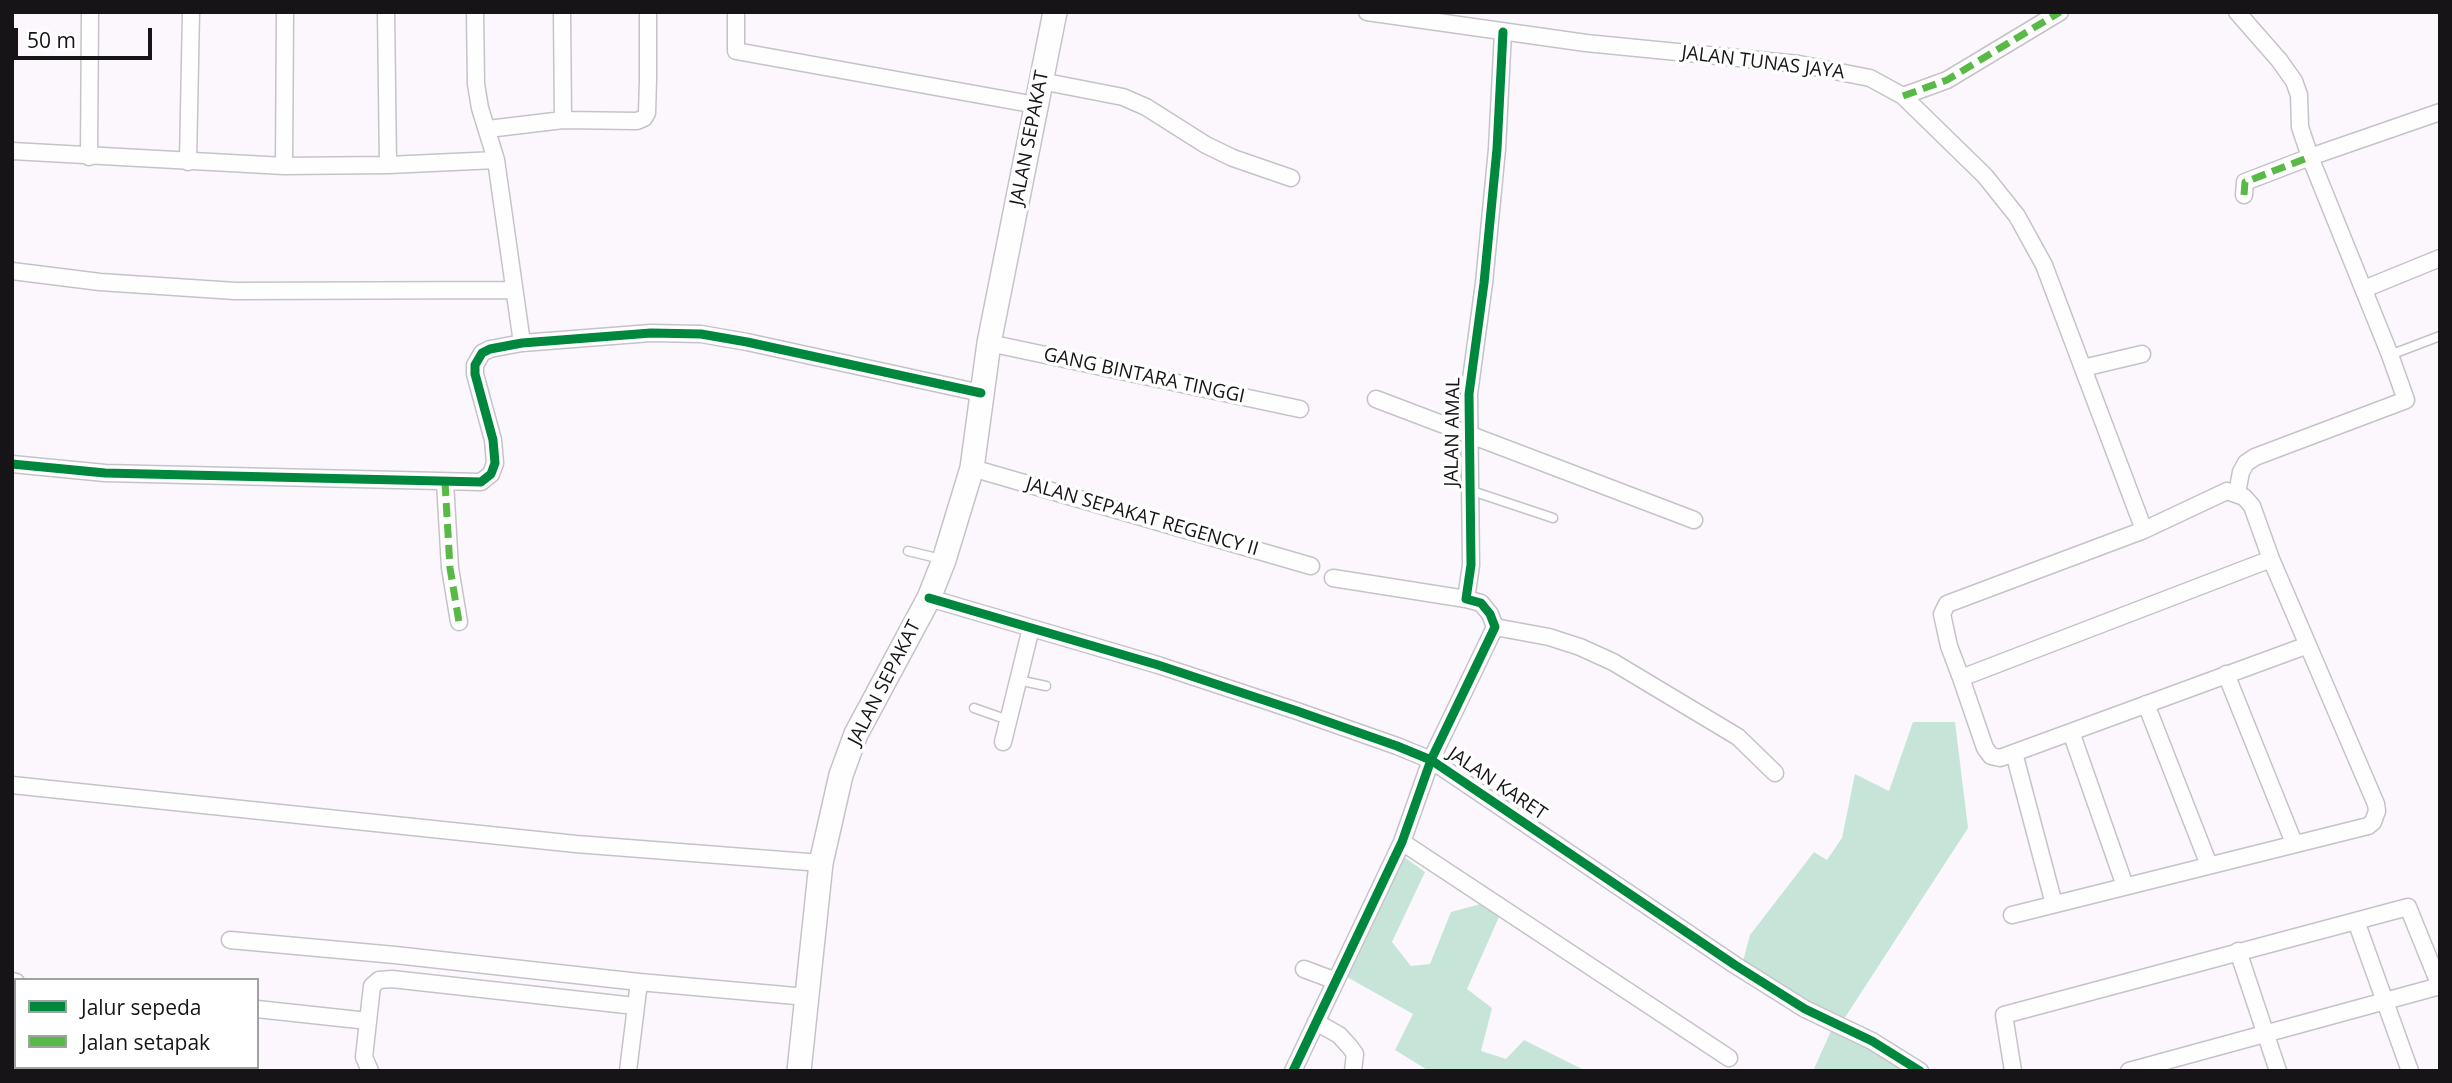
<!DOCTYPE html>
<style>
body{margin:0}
#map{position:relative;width:2452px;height:1083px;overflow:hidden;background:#fbf7fd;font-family:"Open Sans",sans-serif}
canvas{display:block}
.frame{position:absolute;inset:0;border:14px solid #161417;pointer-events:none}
.legend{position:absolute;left:14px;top:978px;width:245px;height:91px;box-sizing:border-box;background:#fff;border:2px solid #a2a1a2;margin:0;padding:9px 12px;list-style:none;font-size:21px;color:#161417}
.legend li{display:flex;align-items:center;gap:14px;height:35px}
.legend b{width:35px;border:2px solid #a2a1a2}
.scale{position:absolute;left:14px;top:28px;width:138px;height:32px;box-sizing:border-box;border:4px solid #161417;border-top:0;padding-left:9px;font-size:21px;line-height:24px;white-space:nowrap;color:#161417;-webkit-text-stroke:5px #fff;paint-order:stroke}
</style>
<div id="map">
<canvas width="2452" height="1083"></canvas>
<div class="frame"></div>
<ul class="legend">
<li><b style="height:9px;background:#00873e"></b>Jalur sepeda</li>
<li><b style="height:9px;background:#58b947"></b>Jalan setapak</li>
</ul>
<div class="scale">50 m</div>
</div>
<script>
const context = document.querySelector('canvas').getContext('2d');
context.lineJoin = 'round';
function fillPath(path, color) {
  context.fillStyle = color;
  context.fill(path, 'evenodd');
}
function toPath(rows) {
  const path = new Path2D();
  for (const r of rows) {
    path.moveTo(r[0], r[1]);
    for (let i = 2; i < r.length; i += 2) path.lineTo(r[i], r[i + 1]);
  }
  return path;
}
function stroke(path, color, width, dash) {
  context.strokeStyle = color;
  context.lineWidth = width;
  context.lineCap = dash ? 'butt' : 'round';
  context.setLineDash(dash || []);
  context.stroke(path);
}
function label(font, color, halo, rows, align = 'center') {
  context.font = font + ' "Open Sans",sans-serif';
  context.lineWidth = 7;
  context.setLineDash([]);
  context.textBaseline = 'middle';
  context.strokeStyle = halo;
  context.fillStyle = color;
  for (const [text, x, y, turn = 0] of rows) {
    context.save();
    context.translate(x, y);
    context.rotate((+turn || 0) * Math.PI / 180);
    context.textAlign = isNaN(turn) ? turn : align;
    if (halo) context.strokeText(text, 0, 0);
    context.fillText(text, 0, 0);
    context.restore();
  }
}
fillPath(toPath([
 [1913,722,1955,722,1968,828,1842,1022,1742,965,1750,935,1814,852,1827,860,1842,838,1855,774,1889,791],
 [1400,854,1425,872,1392,942,1411,966,1430,964,1451,912,1481,904,1499,917,1467,989,1492,1008,1481,1051,1506,1059,1524,1040,1586,1071,1429,1071,1395,1050,1413,1014,1347,977],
 [1831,1031,1867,1045,1910,1071,1813,1071]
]), '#c6e5d8');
const lane = toPath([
 [2390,355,2440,336],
 [1469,490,1553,518],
 [908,551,941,559],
 [1018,680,1046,686],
 [974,708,1008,720]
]);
const street = toPath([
 [386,12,388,165],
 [475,12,476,84,480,108,496,160,522,343],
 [562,12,563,120],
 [736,12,736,51,1036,105],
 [1367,12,1586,43,1799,64,1870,78,1903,96,1985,176,2017,216,2044,265,2144,530],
 [1041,81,1123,97,1146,107,1206,145,1233,158,1291,178],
 [1903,96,1947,80,2060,12],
 [488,129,563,120,637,121,644,118,647,113,648,80,648,12],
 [12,151,284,166,388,165,496,160],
 [89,157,90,12],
 [188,162,191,12],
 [284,166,285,12],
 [2244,195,2245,182,2310,157,2440,112],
 [12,271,100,282,235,291,513,290],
 [2364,289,2440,258],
 [989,343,1300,409],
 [2083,368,2142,354],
 [1376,399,1694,520],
 [12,464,105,473,481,482,491,474,495,463,493,440,475,374,475,365,482,353,490,349,522,343,651,333,701,334,747,342,981,393],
 [972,468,1311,566],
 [445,482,450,568,459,622],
 [2227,491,2244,497,2252,506,2271,559,1961,678,1949,646,1942,614,1947,604,2144,530,2227,491],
 [2237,493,2241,472,2246,463,2255,457,2406,400,2390,355,2310,157,2300,127,2299,95,2294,81,2279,60,2237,12],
 [1333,578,1466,599],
 [929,598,1158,665,1297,711,1397,746,1431,760,1735,965,1805,1009,1872,1041,1920,1071],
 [1495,627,1549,637,1580,647,1613,662,1738,737,1775,773],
 [2226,674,2294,843],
 [1961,678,1985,748,1991,756,2000,758,2308,645],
 [2146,704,2209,865],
 [2071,732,2125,886],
 [1003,742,1031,628],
 [2014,753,2054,904],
 [12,785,576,844,821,863],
 [1402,842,1729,1058],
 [2012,915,2368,826,2373,822,2377,811,2376,804,2271,559],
 [2356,921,2410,1071],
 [230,940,395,955,639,982,807,997],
 [2238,951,2278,1071],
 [1304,969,1336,981],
 [12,981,16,982],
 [257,1009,368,1021],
 [1316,1022,1339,1035,1350,1047,1355,1054,1353,1071],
 [370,1071,364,1057,372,986,379,980,392,979,635,1006],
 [628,1071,639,982],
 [1293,1071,1402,842,1431,760,1495,627,1490,614,1481,603,1466,599,1471,565,1469,394,1484,283,1497,149,1503,32],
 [2013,1071,2004,1015,2408,907,2440,986],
 [2129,1071,2440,986]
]);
const secondary = toPath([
 [799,1071,821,863,841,775,856,734,929,598,944,560,972,468,989,343,1055,12]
]);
stroke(lane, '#c6c3c8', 11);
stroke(street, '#c6c3c8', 19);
stroke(secondary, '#c6c3c8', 26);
stroke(lane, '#fefeff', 8);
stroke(street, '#fefeff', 16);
stroke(secondary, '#fefeff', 23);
stroke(toPath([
 [1903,96,1947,80,2060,12],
 [2244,195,2245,182,2310,157],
 [445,482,450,568,459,622]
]), '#58b947', 7, [14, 7]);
stroke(toPath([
 [12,464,105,473,481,482,491,474,495,463,493,440,475,374,475,365,482,353,490,349,522,343,651,333,701,334,747,342,981,393],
 [929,598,1158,665,1297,711,1397,746,1431,760,1735,965,1805,1009,1872,1041,1920,1071],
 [1293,1071,1402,842,1431,760,1495,627,1490,614,1481,603,1466,599,1471,565,1469,394,1484,283,1497,149,1503,32]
]), '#00873e', 9);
label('19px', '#161417', '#fff', [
 ["JALAN TUNAS JAYA",1763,63,7],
 ["JALAN SEPAKAT",1030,138,-79],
 ["GANG BINTARA TINGGI",1144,376,12],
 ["JALAN AMAL",1453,432,-89],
 ["JALAN SEPAKAT REGENCY II",1142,517,16],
 ["JALAN SEPAKAT",885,683,-63],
 ["JALAN KARET",1497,784,34]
]);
</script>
